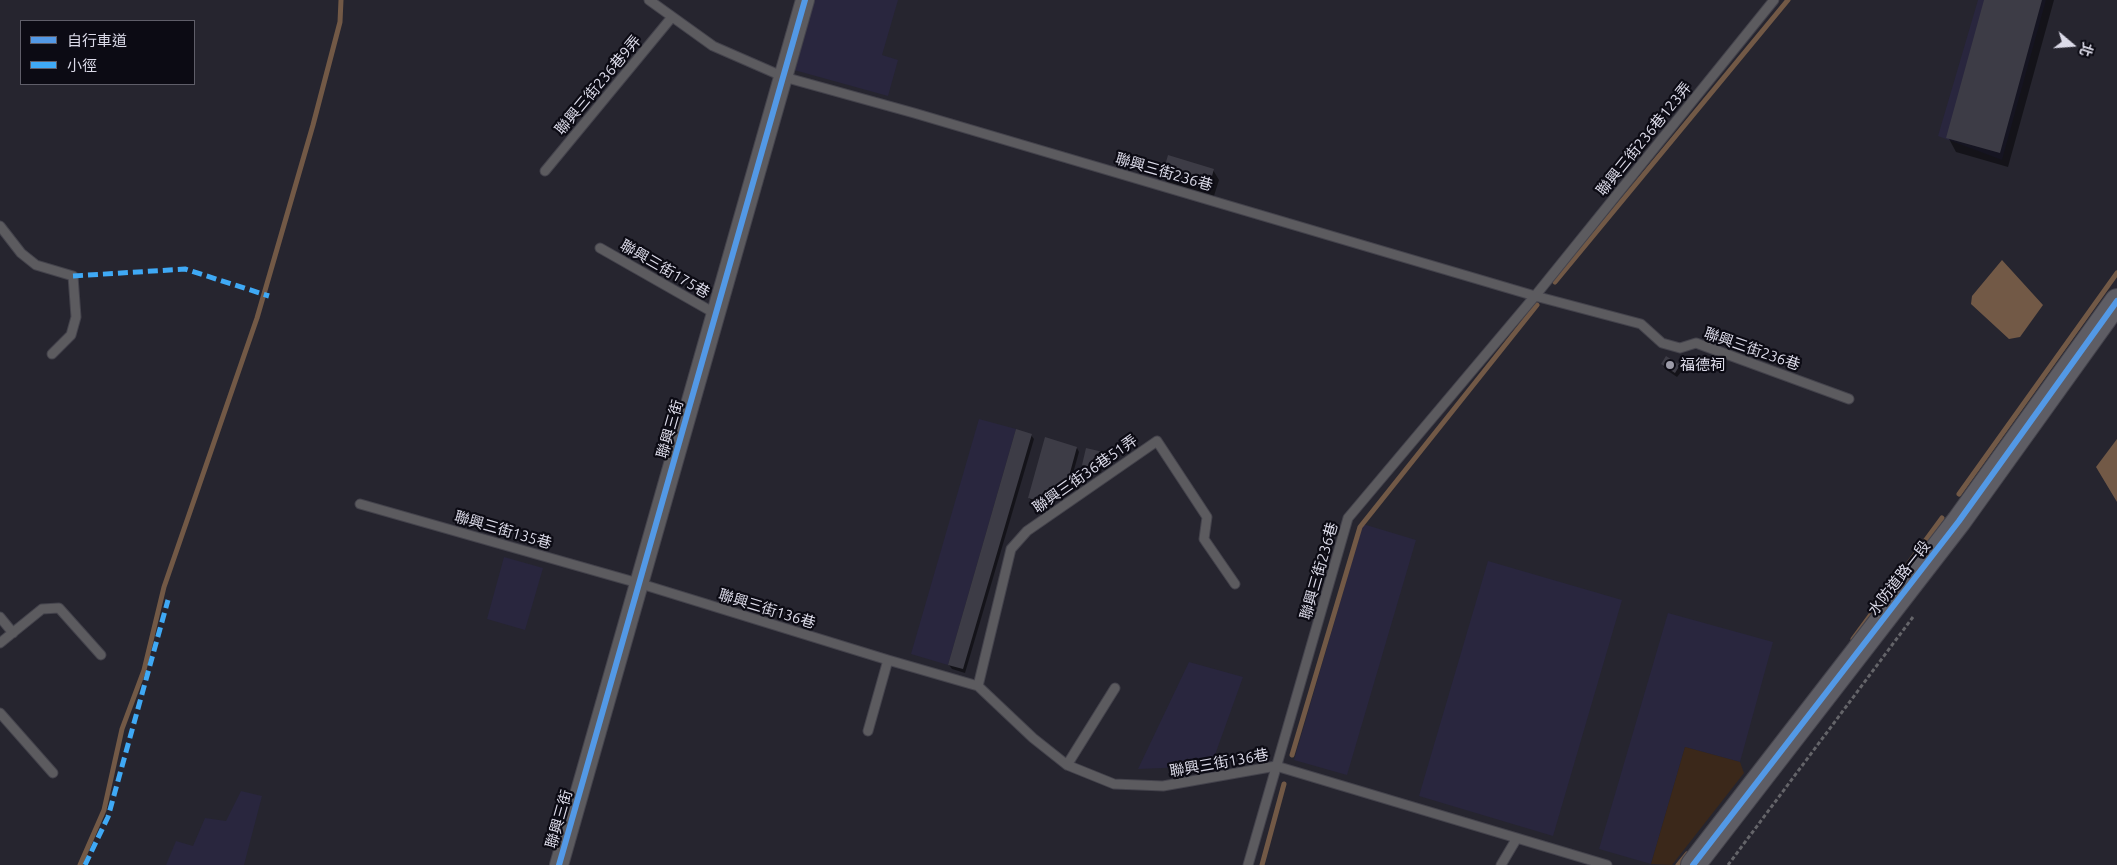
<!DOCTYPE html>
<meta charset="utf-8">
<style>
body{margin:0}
#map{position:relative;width:2117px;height:865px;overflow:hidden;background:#26252f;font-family:Ubuntu,"Noto Sans TC",sans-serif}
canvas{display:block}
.legend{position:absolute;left:20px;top:20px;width:175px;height:65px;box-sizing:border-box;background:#0c0b14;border:1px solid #5f5e69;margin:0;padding:6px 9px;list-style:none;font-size:15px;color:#dcdbe9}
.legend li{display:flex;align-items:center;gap:10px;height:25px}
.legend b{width:25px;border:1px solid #5f5e69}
.north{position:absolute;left:2047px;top:20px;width:50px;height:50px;-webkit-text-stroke:4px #0c0b14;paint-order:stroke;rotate:108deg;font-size:14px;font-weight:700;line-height:20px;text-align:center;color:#dcdbe9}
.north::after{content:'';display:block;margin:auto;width:18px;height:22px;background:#dcdbe9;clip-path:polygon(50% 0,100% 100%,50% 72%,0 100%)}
</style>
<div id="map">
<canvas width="2117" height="865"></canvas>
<ul class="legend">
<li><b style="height:6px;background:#5399e6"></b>自行車道</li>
<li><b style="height:6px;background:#3fa9f5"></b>小徑</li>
</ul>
<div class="north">北</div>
</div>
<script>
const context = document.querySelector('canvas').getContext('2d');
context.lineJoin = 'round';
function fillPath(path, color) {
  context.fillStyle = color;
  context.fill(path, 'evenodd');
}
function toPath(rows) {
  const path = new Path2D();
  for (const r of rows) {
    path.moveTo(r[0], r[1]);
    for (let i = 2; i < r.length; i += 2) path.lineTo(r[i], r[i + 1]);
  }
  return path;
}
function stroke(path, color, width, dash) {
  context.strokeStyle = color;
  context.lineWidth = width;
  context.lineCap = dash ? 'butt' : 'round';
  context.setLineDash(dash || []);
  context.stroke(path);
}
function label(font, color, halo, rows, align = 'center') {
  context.font = font + ' Ubuntu,"Noto Sans TC",sans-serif';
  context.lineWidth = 4.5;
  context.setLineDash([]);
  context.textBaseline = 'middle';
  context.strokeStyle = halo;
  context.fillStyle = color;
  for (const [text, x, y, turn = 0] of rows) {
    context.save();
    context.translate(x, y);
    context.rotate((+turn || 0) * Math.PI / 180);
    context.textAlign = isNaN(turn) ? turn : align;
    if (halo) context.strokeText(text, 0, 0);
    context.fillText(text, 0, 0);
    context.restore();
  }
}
fillPath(toPath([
 [814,0,898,0,882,55,898,60,888,96,794,70],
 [1978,0,2046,0,2002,160,1938,136],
 [979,419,1016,429,948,665,911,654],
 [1363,524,1416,540,1347,775,1294,760],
 [504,557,543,568,525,630,487,619],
 [1488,561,1622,600,1553,836,1419,796],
 [1668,613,1773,642,1740,762,1685,747,1651,864,1599,849],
 [1189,662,1243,677,1211,766,1138,769],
 [241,791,262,796,244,865,166,865,176,841,193,846,205,818,226,821]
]), '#29263e');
fillPath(toPath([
 [1685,747,1740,762,1744,773,1672,865,1651,864]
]), '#3b281a');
fillPath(toPath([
 [2002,260,2043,305,2020,337,2009,339,1971,304,1972,296],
 [2117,439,2117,502,2096,467]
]), '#725946');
fillPath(toPath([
 [1986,0,2054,0,2008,167,1956,152,1948,137],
 [1213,170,1219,180,1213,199,1169,185,1163,175],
 [1662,364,1679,366,1682,371,1677,377,1665,369],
 [1031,435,1034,439,965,673,952,669,949,665],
 [1077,448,1079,452,1067,495,1051,491,1047,507,1032,502,1029,498],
 [1103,453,1105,457,1101,473,1086,469,1083,465]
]), '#0007');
stroke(toPath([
 [1555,282,1788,0],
 [1959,494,2117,273],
 [1853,639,1942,518],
 [1292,755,1360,527,1537,305],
 [80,865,104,810,122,729,144,670,164,587,257,318,313,125,340,22,341,0],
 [1262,865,1284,784],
 [1678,865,1687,854]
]), '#725946', 5);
fillPath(toPath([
 [1984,0,2042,0,2000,153,1946,138],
 [1168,155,1214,169,1208,190,1162,176],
 [1666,356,1680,365,1675,373,1661,364],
 [1016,429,1032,434,963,669,948,665],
 [1045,437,1077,447,1065,491,1049,487,1045,503,1028,498],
 [1086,448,1103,452,1099,469,1082,465]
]), '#3d3c46');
const lane = toPath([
 [649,0,713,46,784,77,914,113,1535,296,1641,324,1662,343,1680,348,1696,343,1849,399],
 [545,171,672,17],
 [0,226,21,253,36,265,73,276,76,317,71,335,52,354],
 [600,248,716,314],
 [360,504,638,583,888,660,978,686,1033,738,1067,765,1114,784,1163,786,1276,766,1607,865],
 [0,617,13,633],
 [0,643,42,609,59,608,101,655],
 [978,686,1011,549,1027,531,1157,441,1207,517,1204,539,1235,584],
 [0,713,53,773],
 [868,731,888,660],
 [1067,765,1115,688],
 [1248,865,1348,518,1535,296,1774,0],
 [1501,865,1517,838]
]);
const street = toPath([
 [559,865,805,0]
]);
const secondary = toPath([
 [1693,865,1959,521,2117,301]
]);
stroke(lane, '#44434c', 11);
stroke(street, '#44434c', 20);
stroke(secondary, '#44434c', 26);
stroke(toPath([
 [1728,865,1913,617]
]), '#646469', 3, [4, 2.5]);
stroke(lane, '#5c5b5f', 9);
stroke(street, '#5c5b5f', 18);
stroke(secondary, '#5e5d64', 24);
stroke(toPath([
 [73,276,185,269,269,296],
 [85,865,108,817,168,600]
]), '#3fa9f5', 5, [10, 5]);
stroke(toPath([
 [559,865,805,0],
 [1693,865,1959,521,2117,301]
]), '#5399e6', 6);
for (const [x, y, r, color] of [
 [1670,365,5,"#9c9ba8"]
]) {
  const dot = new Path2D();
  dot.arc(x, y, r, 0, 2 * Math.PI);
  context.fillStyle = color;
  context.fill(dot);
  stroke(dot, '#0c0b14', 2);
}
label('15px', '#dcdbe9', '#0c0b14', [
 ["聯興三街236巷9弄",598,85,-50],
 ["聯興三街236巷123弄",1644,139,-51],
 ["聯興三街236巷",1164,172,16],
 ["聯興三街175巷",665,269,30],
 ["聯興三街236巷",1752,349,19],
 ["聯興三街",670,429,-74],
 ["聯興三街36巷51弄",1085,474,-35],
 ["聯興三街135巷",503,530,16],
 ["聯興三街236巷",1319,571,-74],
 ["水防道路一段",1899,578,-52],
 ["聯興三街136巷",767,609,17],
 ["聯興三街136巷",1219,763,-10],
 ["聯興三街",559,819,-74]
]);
label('15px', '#dcdbe9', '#0c0b14', [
 ["福德祠",1680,365]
], 'left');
</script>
